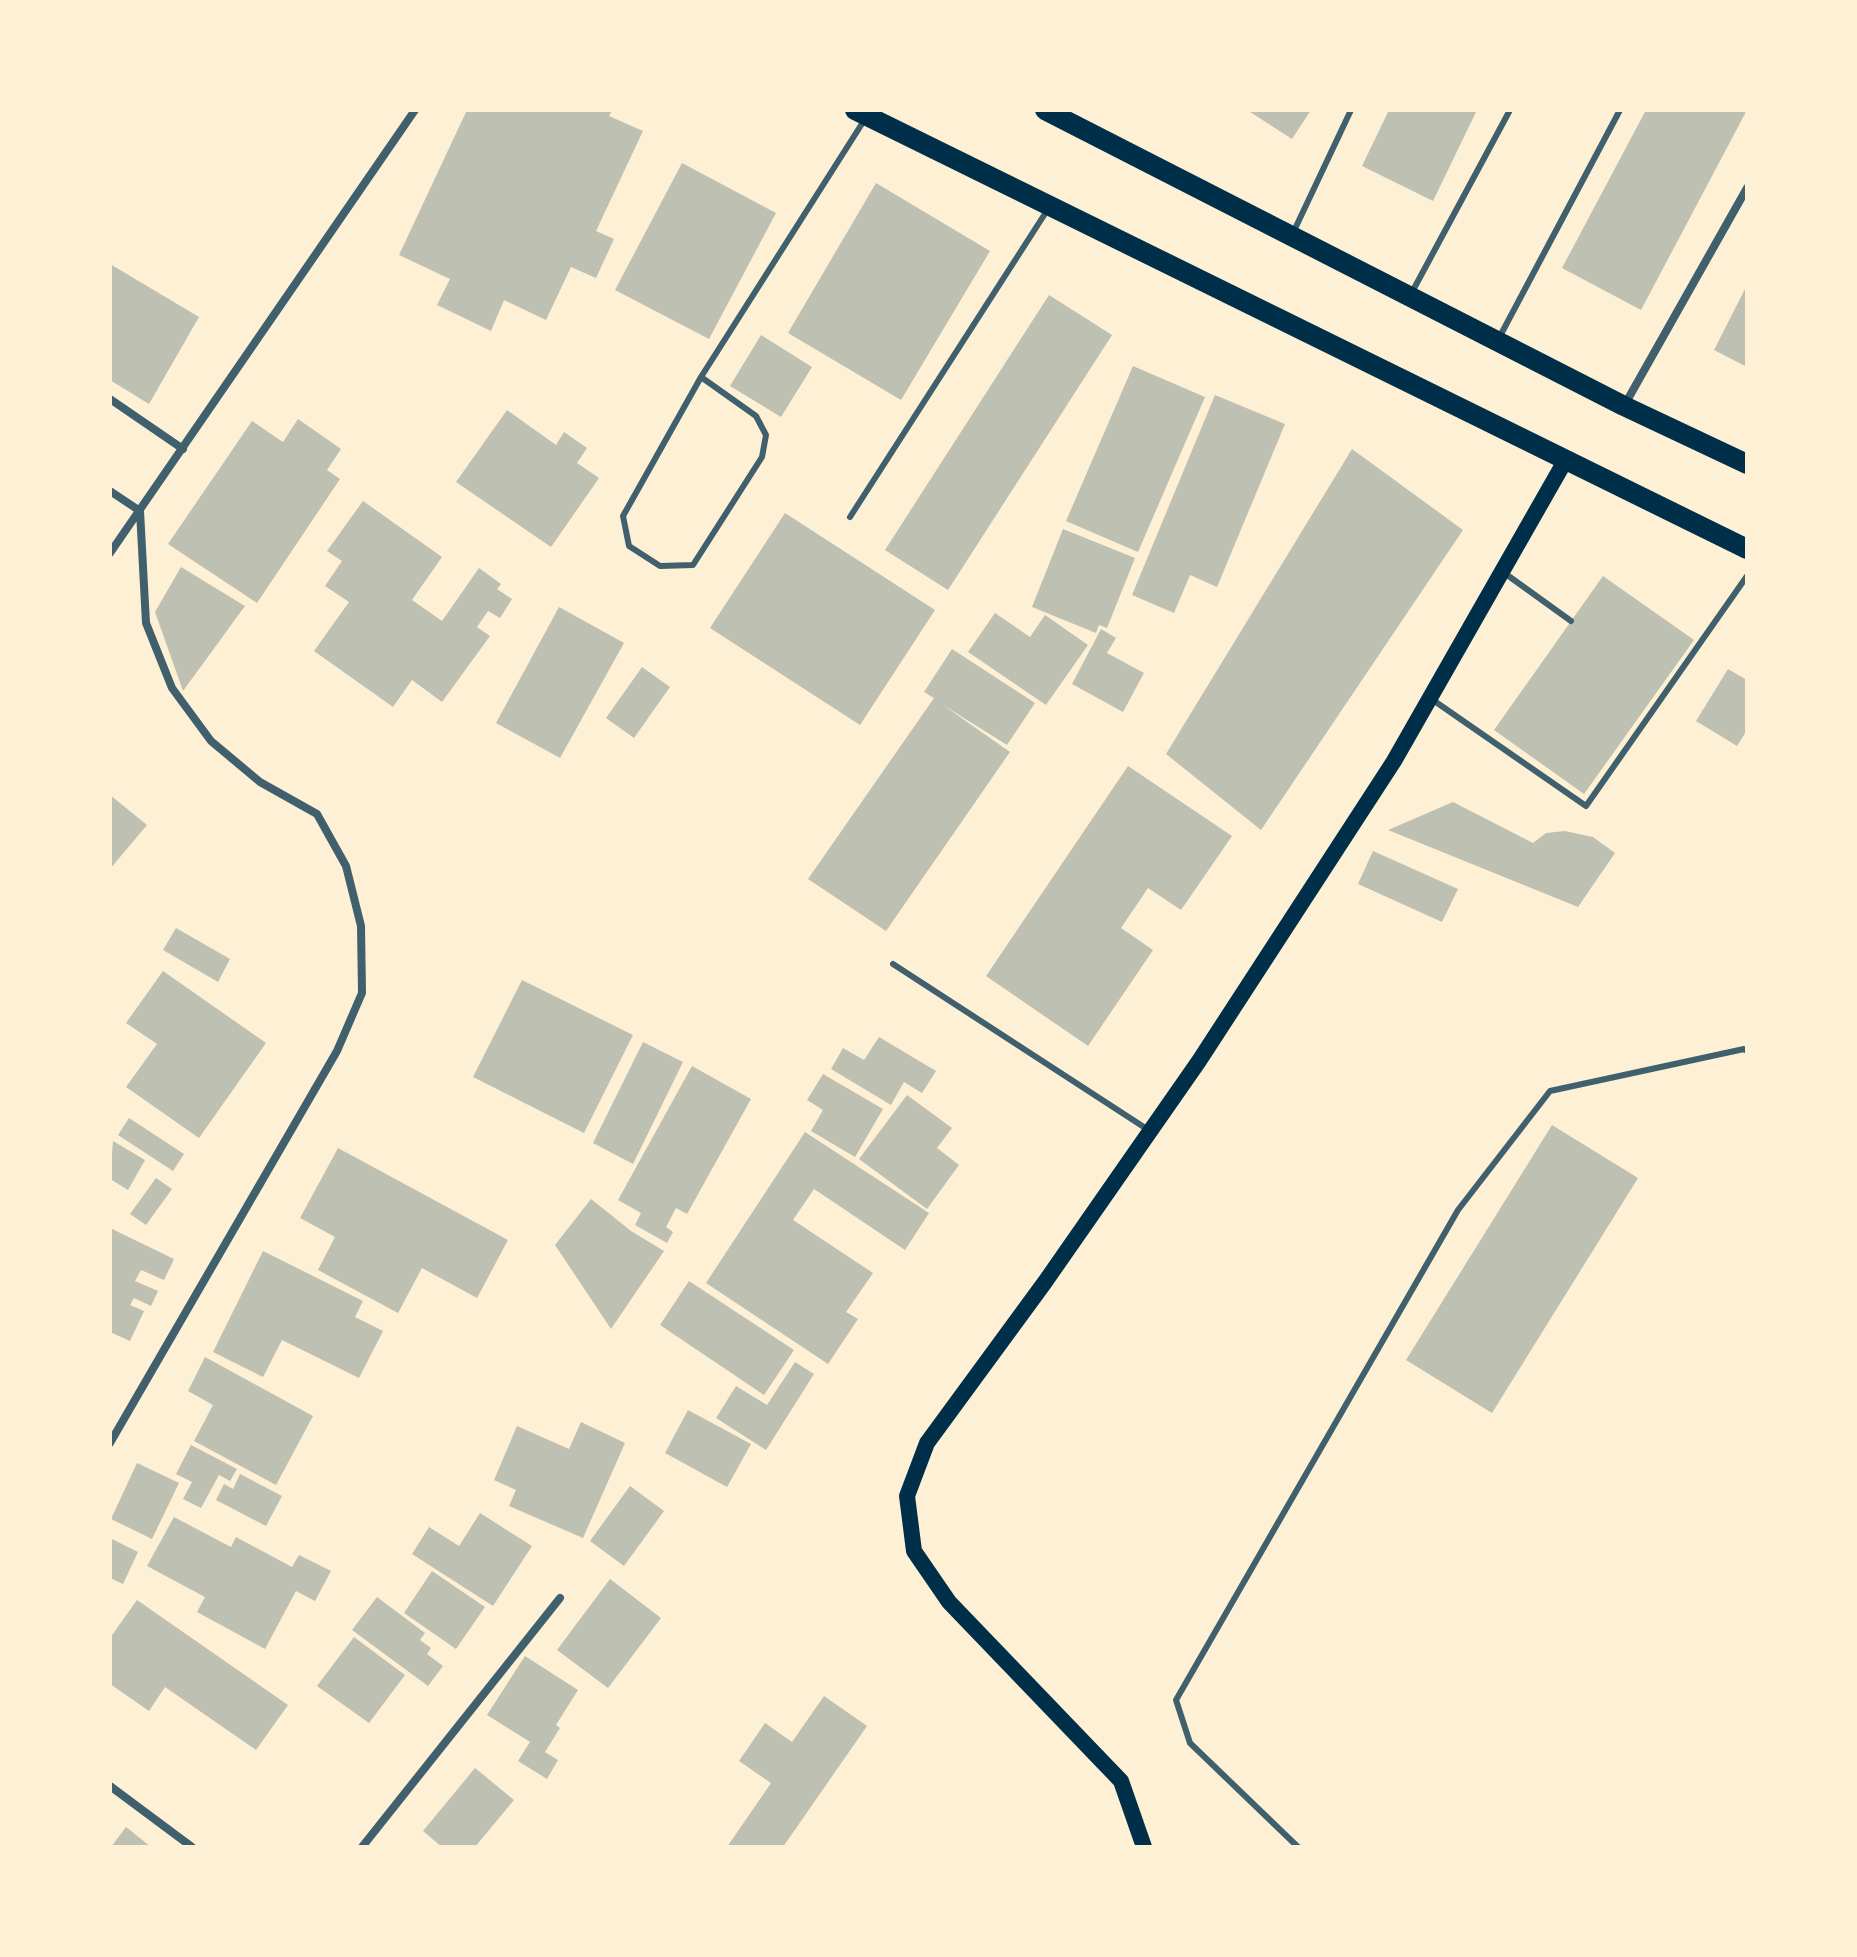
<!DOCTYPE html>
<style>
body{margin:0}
#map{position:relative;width:1857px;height:1957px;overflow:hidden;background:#fdf0d5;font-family:Merriweather,serif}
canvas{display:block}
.frame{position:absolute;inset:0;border:112px solid #fdf0d5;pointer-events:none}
</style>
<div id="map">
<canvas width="1857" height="1957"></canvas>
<div class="frame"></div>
</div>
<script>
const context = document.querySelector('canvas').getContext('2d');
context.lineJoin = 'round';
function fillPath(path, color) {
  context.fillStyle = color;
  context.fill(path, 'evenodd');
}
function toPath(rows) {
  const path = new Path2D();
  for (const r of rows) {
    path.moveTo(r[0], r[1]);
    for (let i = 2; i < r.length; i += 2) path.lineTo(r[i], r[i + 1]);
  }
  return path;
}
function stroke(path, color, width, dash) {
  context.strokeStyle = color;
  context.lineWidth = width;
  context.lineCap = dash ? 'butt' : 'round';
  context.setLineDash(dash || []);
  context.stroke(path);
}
fillPath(toPath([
 [467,110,612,110,609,116,643,131,596,231,614,239,596,278,571,267,546,320,504,300,491,331,437,305,450,279,399,255],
 [1247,110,1311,110,1292,139],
 [1389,110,1477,110,1433,201,1362,166],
 [1646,110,1747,110,1641,310,1562,268],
 [682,163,776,213,709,339,615,290],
 [876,183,990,251,901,400,788,333],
 [110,264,199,317,149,404,110,380],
 [1747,285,1747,367,1714,350],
 [1049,295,1112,335,948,590,885,550],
 [761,335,812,367,781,417,730,386],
 [1133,366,1205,397,1138,552,1066,521],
 [1215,395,1285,424,1217,587,1190,575,1174,613,1132,595],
 [507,410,556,445,564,432,587,448,577,463,599,478,551,547,456,482],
 [298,419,341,449,327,470,340,479,257,603,168,544,252,421,283,442],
 [1352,449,1463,530,1261,830,1166,754],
 [363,501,442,557,412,600,442,621,479,568,501,584,497,589,512,599,500,618,488,611,477,627,490,636,442,702,412,680,393,707,314,651,349,602,325,586,342,561,327,551],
 [785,513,935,610,860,725,710,628],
 [1063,529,1135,558,1107,628,1099,625,1096,633,1032,607],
 [181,567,245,606,183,691,155,612],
 [1603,576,1694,640,1584,794,1494,730],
 [559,607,624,643,560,758,496,723],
 [995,613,1030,637,1045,615,1088,645,1046,705,968,652],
 [1101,629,1116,638,1107,653,1144,673,1123,712,1072,684],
 [952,649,1035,703,1007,745,943,705,1010,752,886,931,808,879,934,698,924,692],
 [642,667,670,687,634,738,606,718],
 [1728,669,1747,680,1747,730,1737,746,1696,721],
 [1128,766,1232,836,1181,910,1148,888,1121,928,1153,950,1088,1046,986,976],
 [110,795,147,825,110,869],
 [1453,802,1533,843,1546,833,1565,831,1593,837,1615,853,1578,907,1388,830],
 [1373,851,1458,889,1442,922,1358,884],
 [176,928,230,959,218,982,163,950],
 [163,971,266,1043,199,1138,126,1087,157,1044,126,1023],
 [522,980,633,1035,584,1133,473,1077],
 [879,1037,936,1071,922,1093,904,1082,891,1105,831,1069,843,1048,864,1060],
 [643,1042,683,1062,633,1164,593,1143],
 [692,1066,751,1099,687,1214,676,1208,666,1227,673,1232,667,1243,635,1225,641,1213,618,1200],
 [823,1074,883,1109,855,1157,811,1131,823,1110,807,1100],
 [907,1095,952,1128,937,1148,959,1165,927,1209,859,1159],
 [129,1118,184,1154,173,1171,118,1135],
 [1552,1125,1638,1178,1492,1413,1406,1360],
 [805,1132,929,1213,905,1250,814,1189,793,1220,873,1273,846,1312,858,1319,828,1364,706,1283],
 [113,1141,145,1160,128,1190,110,1179],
 [338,1148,508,1240,477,1298,422,1268,398,1313,318,1270,335,1237,300,1218],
 [156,1178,172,1189,146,1225,130,1214],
 [591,1199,631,1231,664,1251,611,1329,555,1245],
 [110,1228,174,1259,164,1280,141,1270,135,1281,158,1291,151,1306,134,1298,130,1305,144,1311,130,1341,110,1332],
 [263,1251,363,1301,355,1317,383,1331,359,1378,282,1340,263,1377,213,1352],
 [689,1281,794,1350,764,1395,660,1325],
 [205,1357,313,1416,276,1485,194,1441,213,1405,188,1391],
 [795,1362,814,1374,766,1450,716,1418,736,1386,767,1405],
 [688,1410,751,1444,727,1487,665,1453],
 [581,1422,625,1443,583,1538,509,1506,516,1490,494,1480,517,1426,569,1449],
 [191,1445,237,1469,230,1481,219,1475,201,1508,183,1499,192,1482,176,1474],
 [137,1463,179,1483,152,1539,111,1519],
 [240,1474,282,1496,266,1526,216,1500,224,1484,233,1489],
 [630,1486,664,1511,624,1566,590,1541],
 [480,1513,532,1546,493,1606,412,1554,429,1527,459,1546],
 [174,1517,231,1547,236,1537,292,1567,299,1555,331,1571,315,1601,296,1591,265,1649,197,1612,205,1597,147,1566],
 [110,1538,138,1552,123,1584,110,1578],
 [432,1571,485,1607,456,1649,404,1613],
 [610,1579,661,1618,608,1688,557,1650],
 [377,1597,425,1633,420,1640,431,1648,427,1654,443,1666,428,1686,352,1630],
 [137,1600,288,1705,256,1750,165,1687,149,1711,110,1684,110,1638],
 [354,1637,405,1675,369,1723,317,1686],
 [525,1656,578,1690,556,1725,560,1728,545,1752,558,1760,547,1779,518,1761,530,1742,487,1715],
 [824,1696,867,1726,783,1847,727,1847,771,1783,739,1761,765,1723,792,1742],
 [475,1768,514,1800,475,1847,442,1847,423,1831],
 [126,1827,151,1847,111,1847]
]), '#bec0b2');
stroke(toPath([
 [1293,233,1351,110],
 [1411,294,1510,110],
 [1499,338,1620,110],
 [701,377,756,416,766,435,762,457,693,565,660,566,629,546,623,516,701,377,865,119],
 [850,517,1048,209],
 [1503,572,1571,621],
 [1430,698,1586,806,1747,576],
 [893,964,1150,1131],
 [1298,1847,1190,1743,1176,1700,1458,1210,1550,1091,1744,1049,1747,1051]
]), '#3f606c', 6);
stroke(toPath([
 [110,399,183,449],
 [1624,406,1747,188],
 [110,491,140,511,146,623,172,688,211,741,260,782,317,814,346,866,361,926,362,993,337,1051,110,1443],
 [110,553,415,110],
 [110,1786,192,1847],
 [362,1847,560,1598]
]), '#3f606c', 8);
stroke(toPath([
 [1144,1847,1121,1781,949,1602,914,1551,907,1496,927,1443,1045,1282,1199,1061,1394,761,1565,461]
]), '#003049', 16);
stroke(toPath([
 [855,110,1747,549],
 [1045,110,1624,406,1747,464]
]), '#003049', 20);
</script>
